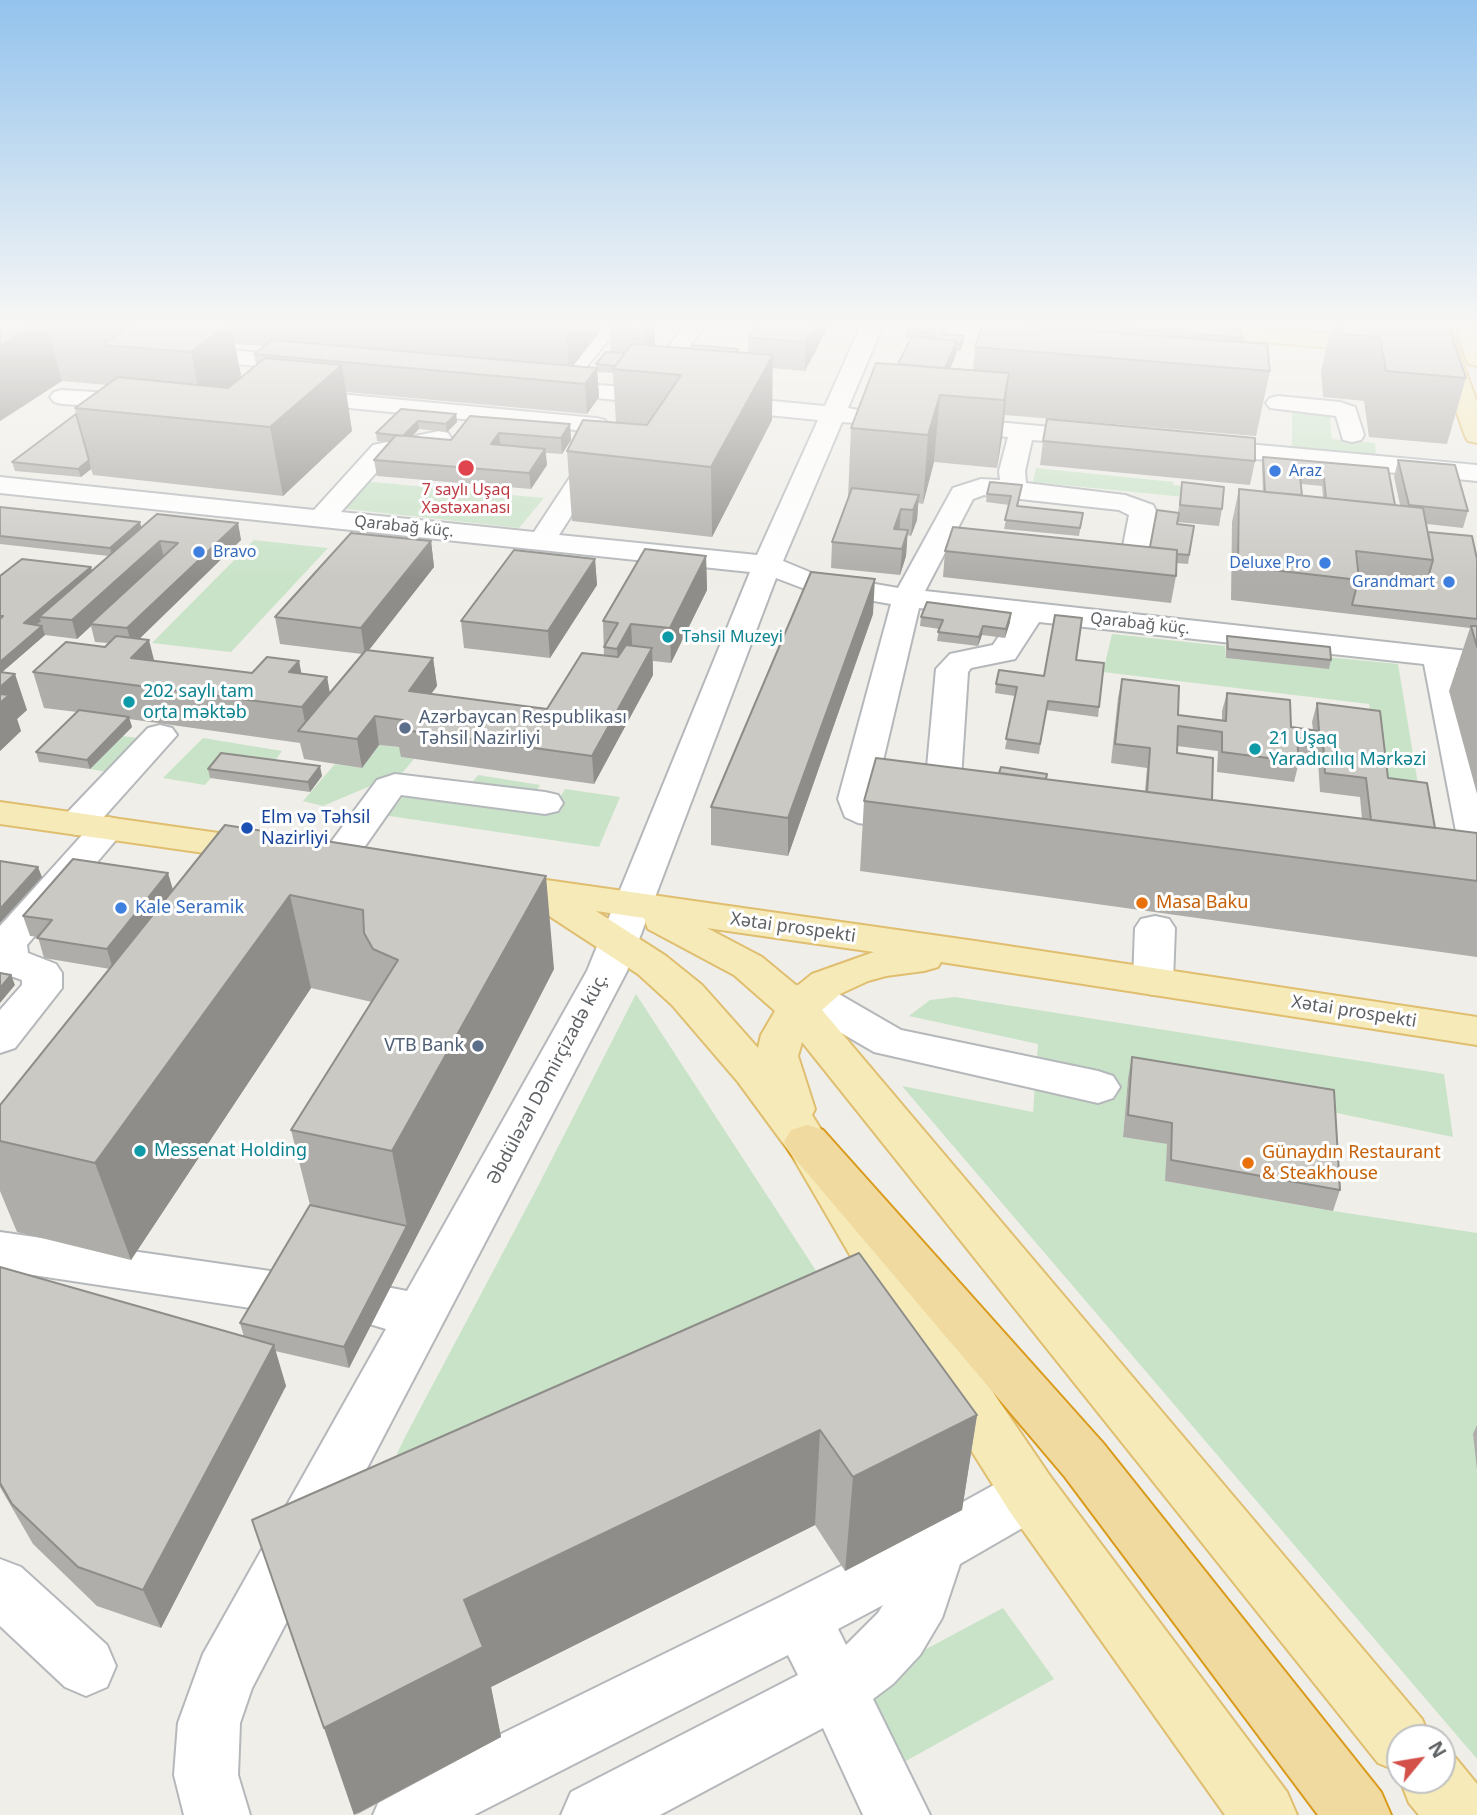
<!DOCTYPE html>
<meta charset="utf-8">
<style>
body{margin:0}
#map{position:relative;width:1477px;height:1815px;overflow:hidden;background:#efeee8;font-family:"Noto Sans",sans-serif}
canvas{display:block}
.north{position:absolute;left:1386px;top:1724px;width:70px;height:70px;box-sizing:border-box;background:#fff;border:2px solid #bfc1c2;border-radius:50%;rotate:60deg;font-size:19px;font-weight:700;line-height:28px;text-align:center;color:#606366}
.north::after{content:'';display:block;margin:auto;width:24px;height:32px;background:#d4514a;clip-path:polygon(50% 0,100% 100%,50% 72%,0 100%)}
</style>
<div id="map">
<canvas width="1477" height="1815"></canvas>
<div class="north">N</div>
</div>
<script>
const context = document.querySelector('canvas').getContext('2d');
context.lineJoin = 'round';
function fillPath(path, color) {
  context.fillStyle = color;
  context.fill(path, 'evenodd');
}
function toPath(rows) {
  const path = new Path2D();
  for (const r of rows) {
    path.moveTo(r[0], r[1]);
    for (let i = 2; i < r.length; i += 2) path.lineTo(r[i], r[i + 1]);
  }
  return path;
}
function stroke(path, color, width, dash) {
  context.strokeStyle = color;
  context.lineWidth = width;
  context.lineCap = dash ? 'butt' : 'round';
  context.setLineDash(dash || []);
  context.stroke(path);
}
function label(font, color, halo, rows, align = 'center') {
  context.font = font + ' "Noto Sans",sans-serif';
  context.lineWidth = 6;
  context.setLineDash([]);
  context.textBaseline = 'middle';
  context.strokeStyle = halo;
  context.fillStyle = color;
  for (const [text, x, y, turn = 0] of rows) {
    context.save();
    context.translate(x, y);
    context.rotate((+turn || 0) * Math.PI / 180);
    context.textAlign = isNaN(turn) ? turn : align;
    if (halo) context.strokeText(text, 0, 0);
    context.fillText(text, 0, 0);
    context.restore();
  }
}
fillPath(toPath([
 [1292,413,1330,416,1332,439,1375,443,1376,457,1292,449],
 [1036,468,1174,482,1173,485,1216,490,1214,500,1033,482],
 [363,481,544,498,519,528,338,508],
 [254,540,328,548,231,652,152,643],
 [1112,634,1225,646,1226,658,1321,668,1327,657,1398,664,1421,802,1383,797,1369,704,1103,672],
 [122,736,147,739,112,773,90,769],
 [203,738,282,751,269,769,224,763,205,785,163,778],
 [379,745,407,748,401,757,414,759,403,772,323,806,303,801,335,764,362,768],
 [478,775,540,785,534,795,471,784],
 [565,789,620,797,599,847,376,814,385,805,396,806,406,792,551,812],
 [636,994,850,1323,355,1542,404,1439,535,1192],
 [955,997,1444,1074,1453,1137,1327,1111,1128,1078,1123,1136,1167,1144,1166,1181,1333,1211,1477,1233,1477,1759,902,1086,1033,1112,1038,1044,909,1016,930,1000],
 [1003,1608,1054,1679,904,1762,855,1687]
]), '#c9e3c8');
stroke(toPath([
 [1303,330,1477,344]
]), '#cbcbc8', 24, [24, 12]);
const minor = toPath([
 [599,325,621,325,573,383,636,388,685,325,705,325,657,390,825,406,861,325,883,325,848,408,864,411,867,416,864,421,855,423,842,422,783,561,812,573,898,588,953,488,981,479,1000,480,999,471,1008,437,944,430,941,425,944,420,953,418,1095,431,1104,433,1107,438,1104,443,1095,445,1032,440,1025,471,1026,483,1125,495,1153,505,1156,511,1150,551,1146,557,1125,563,1091,561,1081,559,1077,553,1081,547,1091,545,1123,546,1129,515,1119,510,984,495,973,499,925,591,1477,652,1477,670,1456,668,1477,763,1477,858,1464,855,1459,847,1424,664,1039,622,1015,659,971,668,968,672,958,824,953,832,940,835,858,823,845,817,838,799,891,604,805,589,776,578,627,971,252,1688,240,1723,238,1775,250,1815,184,1815,174,1775,178,1723,203,1654,386,1329,363,1322,356,1307,363,1292,381,1286,407,1291,587,971,750,572,0,493,0,477,314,510,373,445,439,431,448,433,451,438,448,443,391,456,341,512,534,532,590,447,599,444,608,447,612,452,559,535,757,555,818,420,537,392,533,387,537,382,550,380,599,325],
 [919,608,1011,618,993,645,950,654,936,669,923,811,879,805,874,799,919,608],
 [186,346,307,357,315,359,318,364,315,369,307,371,178,358,175,353,178,348,186,346],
 [134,383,142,385,146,390,142,395,114,407,62,404,54,402,50,397,54,392,62,390,110,393,134,383],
 [296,390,596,418,605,420,608,425,605,430,596,432,288,402,284,397,288,392,296,390],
 [1278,396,1340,402,1355,407,1364,435,1361,440,1352,442,1343,440,1336,416,1270,408,1266,403,1270,398,1278,396],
 [1204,440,1477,465,1477,481,1195,453,1191,448,1195,443,1204,440],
 [160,725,172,728,177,735,102,819,108,817,121,820,126,828,27,945,28,953,56,964,62,973,62,988,15,1048,0,1053,0,1010,22,985,22,980,0,972,0,926,84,833,77,835,64,832,59,824,64,816,148,728,160,725],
 [395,774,545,792,558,795,563,803,558,811,545,814,401,795,349,869,336,872,323,869,317,861,377,780,395,774],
 [1155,916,1169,919,1175,928,1173,981,1167,991,1153,995,1139,991,1133,981,1135,928,1141,919,1155,916],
 [810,982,825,986,901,1030,1098,1071,1113,1076,1120,1087,1113,1098,1098,1103,874,1052,795,1006,789,996,795,986,810,982],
 [0,1232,277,1272,295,1278,302,1292,295,1306,277,1312,0,1270,0,1232],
 [1030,1469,1050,1476,1058,1494,1050,1512,960,1564,942,1618,920,1655,893,1684,873,1699,930,1815,863,1815,823,1728,660,1815,561,1815,571,1792,798,1675,788,1655,474,1815,373,1815,383,1792,780,1597,916,1528,1010,1476,1030,1469],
 [883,1605,878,1613,846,1645,838,1629,883,1605],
 [0,1559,21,1567,107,1645,116,1666,107,1687,86,1696,65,1687,0,1626,0,1559]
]);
const major = toPath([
 [1126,325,1214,325,1379,338,1387,340,1390,345,1387,350,1379,352,1137,331,1129,330,1126,325],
 [1427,325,1449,325,1477,402,1477,443,1468,441,1465,436,1427,325],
 [1456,325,1477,325,1477,366,1469,364,1466,359,1456,325],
 [0,802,261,839,274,842,279,850,274,858,261,861,0,824,0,802],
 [497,873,975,941,1477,1017,1477,1045,941,962,938,967,924,971,886,976,868,981,840,994,822,1010,1422,1719,1430,1738,1400,1738,1400,1772,1378,1763,802,1042,798,1056,815,1109,812,1115,905,1263,1050,1476,1287,1792,1297,1815,1225,1815,1010,1512,871,1291,791,1154,738,1082,672,1005,638,974,534,906,531,902,484,893,478,885,484,877,497,873],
 [596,911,644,918,648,929,734,975,775,1011,761,1035,758,1048,702,985,666,956,596,911],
 [707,928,874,952,812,974,797,986,762,957,707,928],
 [1442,1752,1455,1757,1477,1784,1477,1815,1419,1815,1409,1803,1400,1780,1442,1780,1442,1752]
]);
const highway = toPath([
 [807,1125,823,1130,1103,1443,1381,1792,1391,1815,1318,1815,1065,1477,791,1154,784,1142,791,1130,807,1125]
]);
stroke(minor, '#b5b8bb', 4);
stroke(major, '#e0be70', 4);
stroke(highway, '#da9b1d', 4);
fillPath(minor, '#fff');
fillPath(major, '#f5eab8');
fillPath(highway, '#f0da9f');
fillPath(toPath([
 [0,325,605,325,573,366,596,368,596,364,611,352,609,327,611,325,655,325,655,346,748,353,748,337,829,325,805,371,772,368,772,420,712,537,572,521,567,451,616,423,613,373,597,372,599,397,587,414,346,392,352,431,283,496,93,475,91,469,81,477,15,471,12,462,76,414,75,408,107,385,62,381,0,421],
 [235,344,265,346,254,354,256,365,241,377],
 [961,325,1026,326,1026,325,1238,325,1243,338,1242,342,1270,371,1256,436,1005,415,1002,438,997,468,934,462,923,504,918,503,917,520,911,536,907,535,906,556,900,575,831,568,832,542,849,497,848,497,851,428,898,364,911,338,905,338,906,331,947,332,946,335,964,336,963,344,960,351,956,351,956,355,950,368,973,370,975,347,982,326],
 [1331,325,1448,325,1466,378,1447,444,1369,437,1364,401,1323,397,1321,371],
 [401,409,456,414,457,422,447,432,419,429,411,437,451,440,570,424,571,440,562,454,546,453,547,465,531,489,377,476,374,460,390,442,377,441,376,433],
 [1043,441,1255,461,1250,485,1040,465],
 [1263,457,1388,468,1395,505,1400,505,1394,477,1398,460,1468,511,1463,528,1427,524,1428,532,1477,559,1477,794,1449,691,1470,628,1231,600,1232,522,1239,489,1263,492,1262,465],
 [1301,484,1322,486,1323,498,1302,495],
 [1182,482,1222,509,1219,526,1177,522,1177,524,1194,526,1188,564,1176,563,1176,576,1171,603,943,577,945,551,1150,547,1178,513],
 [1022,485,1018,507,1083,513,1079,536,1004,529,1009,505,986,502,987,494],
 [0,507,141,528,238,523,241,540,139,639,154,661,252,673,299,661,301,674,327,677,330,693,362,654,280,644,275,617,431,541,434,567,369,650,433,658,437,686,431,694,547,709,604,656,603,621,706,556,707,590,671,663,653,661,653,675,594,784,401,757,399,747,379,745,362,768,304,759,300,743,129,719,132,727,90,769,39,762,36,752,77,712,44,708,33,672,105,647,108,643,95,642,91,626,77,639,45,635,2,672,27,710,17,719,21,731,0,751,0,576,91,567,92,571,109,556,0,544],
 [595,559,597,585,550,658,464,648,461,621],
 [873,614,788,856,711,845,711,807],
 [921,617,1010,622,1005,638,982,635,978,646,937,641,939,629,920,626],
 [1227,636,1331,660,1329,669,1226,658,1226,646],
 [1076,660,1104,663,1098,717,1046,710,1039,754,1005,749,1015,696,995,693,996,684,1044,676],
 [1122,679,1178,715,1222,720,1222,711,1227,693,1291,727,1313,730,1312,722,1317,703,1435,828,1477,833,1477,957,860,871,864,801,999,773,1145,791,1147,768,1111,763,1118,698],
 [1177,746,1218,751,1217,772,1294,782,1299,762,1299,758,1318,760,1320,792,1360,797,1362,819,1212,800,1177,753],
 [208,769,322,776,310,792,210,778],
 [225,825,554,969,349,1368,275,1351,286,1386,161,1628,97,1606,33,1544,0,1487,0,1267,244,1337,240,1323,310,1205,291,1130,372,1002,311,988,131,1260,17,1232,0,1191,0,1105,110,969,44,958,38,937,30,936,23,916,173,890],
 [1132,1057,1340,1190,1333,1211,1165,1181,1167,1144,1123,1137,1128,1078],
 [859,1253,977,1415,962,1510,845,1571,815,1525,491,1687,501,1737,356,1815],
 [1477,1425,1477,1470,1473,1434]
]), '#afada9');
fillPath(toPath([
 [34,325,47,325,62,381,0,421,0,345],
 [116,325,153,325,121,346],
 [227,325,231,325,243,385,204,417,191,352],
 [566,325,605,325,569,371],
 [639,325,655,325,655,345,645,358,644,330],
 [815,325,829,325,805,371,805,342],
 [964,336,963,344,960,351,960,344],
 [957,341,956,355,937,398,939,383],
 [773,355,772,420,712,537,711,467],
 [342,365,352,431,283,496,270,427],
 [597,368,599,397,587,414,585,384],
 [1009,373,1002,438,997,468,1004,400],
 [940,395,934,462,923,504,928,435],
 [456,414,457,422,447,432,446,424],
 [418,421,419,429,404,444,403,436],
 [570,424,571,440,562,454,561,438],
 [499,433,501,449,491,444],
 [545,449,547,465,531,489,529,473],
 [89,460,91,469,81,477,78,469],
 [919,495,917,520,911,536,913,510],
 [901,509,899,534,894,529],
 [140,522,142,530,112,557,110,548],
 [238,523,241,540,132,646,127,628],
 [908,530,906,556,900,575,902,549],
 [160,541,164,559,90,624,91,626,77,639,72,620],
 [431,541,434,567,365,655,361,628],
 [706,556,707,590,671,663,670,628],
 [595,559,597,585,550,658,548,631],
 [91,567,93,576,39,617,41,621,27,632,24,623],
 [875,579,873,614,788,856,788,818],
 [1011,613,1010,622,1005,638,1006,629],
 [631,624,633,659,619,685,617,649],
 [42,626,45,635,0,674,0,662],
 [983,626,982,635,978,646,979,637],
 [149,640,158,676,131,658],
 [652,648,653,675,594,784,592,756],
 [433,658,437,686,413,718,409,691],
 [299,661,306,697,289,672],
 [15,674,27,710,17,719,21,731,0,751,0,687],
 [327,677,333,713,307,732,302,707],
 [375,716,379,745,362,768,357,739],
 [129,717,132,727,90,769,87,760],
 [320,766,322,776,310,792,308,782],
 [38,867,42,877,0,923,0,909],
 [168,873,174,893,113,969,107,949],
 [546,876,554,969,349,1368,344,1347,407,1226,392,1151],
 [290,895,311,988,131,1260,95,1163],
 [11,975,15,985,0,1003,0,988],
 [274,1345,286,1386,161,1628,143,1590],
 [977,1415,962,1510,845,1571,853,1477],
 [820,1430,815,1525,491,1687,501,1737,354,1815,324,1728,464,1600]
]), '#8e8d89');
const building = toPath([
 [0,325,34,325,0,345,0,325],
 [132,325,227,325,191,352,102,345,132,325],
 [611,325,648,325,644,330,609,327,611,325],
 [756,325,815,325,805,342,748,337,756,325],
 [909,325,948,325,942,334,964,336,960,344,957,343,957,341,932,338,935,333,906,331,909,325],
 [982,325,1013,325,1267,344,1270,371,975,347,982,325],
 [1083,325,1238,325,1243,338,1083,325],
 [1337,325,1448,325,1466,378,1386,371,1380,337,1338,334,1337,325],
 [912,336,957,341,945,368,898,364,912,336],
 [272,340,597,368,585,384,254,354,272,340],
 [632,344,773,355,711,467,567,451,583,420,647,425,681,375,613,369,632,344],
 [694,345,738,349,736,352,691,349,694,345],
 [606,352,625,353,615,366,596,364,606,352],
 [265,358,342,365,270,427,75,408,118,377,228,388,265,358],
 [876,363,1009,373,1004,400,940,395,928,435,851,428,876,363],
 [401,409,456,414,446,424,418,421,403,436,376,433,401,409],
 [76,414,89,460,78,469,12,462,76,414],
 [470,416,570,424,561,438,499,433,491,444,545,449,529,473,374,460,396,435,451,440,470,416],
 [1047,419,1255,438,1255,461,1043,441,1047,419],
 [1263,457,1388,468,1395,505,1326,498,1324,478,1300,476,1302,495,1265,492,1263,457],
 [1398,460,1455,465,1468,511,1409,505,1398,460],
 [990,482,1022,485,1017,506,1083,513,1080,528,1005,520,1011,496,987,494,990,482],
 [1182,482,1224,487,1222,509,1180,505,1182,482],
 [852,488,919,495,913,510,901,509,894,529,908,530,902,549,832,542,852,488],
 [1239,489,1423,508,1433,560,1356,551,1359,580,1238,566,1239,489],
 [0,507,140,522,110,548,0,536,0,507],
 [1157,510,1179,513,1177,524,1194,526,1189,555,1177,554,1177,550,1150,547,1157,510],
 [157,514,238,523,127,628,90,624,178,543,160,541,72,620,39,617,157,514],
 [953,527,1177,550,1176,576,945,551,953,527],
 [1428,532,1472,536,1477,559,1477,619,1352,605,1359,577,1426,585,1433,560,1428,532],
 [351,533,431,541,361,628,275,617,351,533],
 [645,549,706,556,670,628,631,624,617,649,604,647,618,623,603,621,645,549],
 [514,550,595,559,548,631,461,621,514,550],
 [22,559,91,567,24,623,42,626,0,662,0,619,3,616,0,616,0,576,22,559],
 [811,572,875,579,788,818,711,807,811,572],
 [927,602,1011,613,1006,629,983,626,979,637,938,632,943,620,921,617,927,602],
 [1055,615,1082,618,1076,660,1104,663,1099,707,1048,701,1040,744,1006,739,1017,687,996,684,999,670,1044,676,1055,615],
 [1471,626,1477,626,1477,647,1471,626],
 [116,636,149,640,131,658,252,673,267,657,299,661,289,672,327,677,302,707,33,672,66,642,105,647,116,636],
 [1227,636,1330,647,1331,660,1228,649,1227,636],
 [626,645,652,648,592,756,397,729,403,720,375,716,357,739,298,731,366,650,433,658,409,691,547,709,582,653,618,657,626,645],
 [0,672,15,674,0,687,0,672],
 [1122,679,1179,686,1178,715,1226,721,1227,693,1290,700,1291,727,1319,731,1317,703,1380,711,1388,778,1427,783,1435,828,1371,820,1366,778,1325,773,1323,741,1297,738,1299,762,1222,752,1222,732,1178,726,1177,753,1213,758,1212,800,1147,792,1150,748,1115,744,1122,679],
 [0,694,9,695,0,703,0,694],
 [79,710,129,717,87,760,36,752,79,710],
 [221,753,320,766,308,782,208,769,221,753],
 [876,758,1477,833,1477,881,864,801,876,758],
 [1001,767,1047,774,1046,779,999,773,1001,767],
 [225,825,546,876,392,1151,291,1130,398,960,373,949,364,933,363,910,290,895,95,1163,0,1141,0,1105,225,825],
 [73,859,168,873,107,949,37,938,52,920,23,916,73,859],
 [0,861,38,867,0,909,0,861],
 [0,973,11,975,0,988,0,973],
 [1132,1057,1334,1090,1340,1190,1171,1160,1172,1123,1128,1115,1132,1057],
 [310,1205,407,1226,344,1347,240,1323,310,1205],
 [859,1253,977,1415,853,1477,820,1430,464,1600,483,1647,324,1728,252,1520,859,1253],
 [0,1267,274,1345,143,1590,78,1567,12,1504,0,1483,0,1267]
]);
fillPath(building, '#cbc9c4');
stroke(building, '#8e8d89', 2);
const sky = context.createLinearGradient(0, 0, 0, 579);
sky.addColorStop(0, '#93c3ed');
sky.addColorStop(0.56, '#f8f7f5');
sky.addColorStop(1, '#f8f7f500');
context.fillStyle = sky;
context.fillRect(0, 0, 1477, 579);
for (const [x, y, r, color] of [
 [466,468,9,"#e0444e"],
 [1275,471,7,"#3f7fe0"],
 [199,552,7,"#3f7fe0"],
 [1325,563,7,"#3f7fe0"],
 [1449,582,7,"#3f7fe0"],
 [668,637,7,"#0f9aa8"],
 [129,702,7,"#0f9aa8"],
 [405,728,7,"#5c6f8a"],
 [1255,749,7,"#0f9aa8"],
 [247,828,7,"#1a4fb4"],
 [1142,903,7,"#e8710a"],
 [121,908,7,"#3f7fe0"],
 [478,1046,7,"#5c6f8a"],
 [140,1151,7,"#0f9aa8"],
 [1248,1163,7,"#e8710a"]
]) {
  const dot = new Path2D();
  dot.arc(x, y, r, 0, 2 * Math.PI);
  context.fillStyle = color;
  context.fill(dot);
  stroke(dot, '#fff', 2.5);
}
label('16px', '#366cbe', '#fff', [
 ["Araz",1289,471],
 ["Bravo",213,552],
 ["Deluxe Pro",1311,563,"right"],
 ["Grandmart",1435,582,"right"]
], 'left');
label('16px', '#be3a42', '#fff', [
 ["7 saylı Uşaq",466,490],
 ["Xəstəxanası",466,508]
]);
label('16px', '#606366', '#fff', [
 ["Qarabağ küç.",404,527,6],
 ["Qarabağ küç.",1140,624,6]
]);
label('16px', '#0d838f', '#fff', [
 ["Təhsil Muzeyi",682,637]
], 'left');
label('18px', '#0d838f', '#fff', [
 ["202 saylı tam",143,692],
 ["orta məktəb",143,713],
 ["21 Uşaq",1269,739],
 ["Yaradıcılıq Mərkəzi",1269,760],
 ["Messenat Holding",154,1151]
], 'left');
label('18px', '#4e5e75', '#fff', [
 ["Azərbaycan Respublikası",419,718],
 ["Təhsil Nazirliyi",419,739],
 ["VTB Bank",464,1046,"right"]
], 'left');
label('18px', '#164399', '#fff', [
 ["Elm və Təhsil",261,818],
 ["Nazirliyi",261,839]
], 'left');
label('18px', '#c56008', '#fff', [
 ["Masa Baku",1156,903],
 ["Günaydın Restaurant",1262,1153],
 ["& Steakhouse",1262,1174]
], 'left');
label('18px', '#366cbe', '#fff', [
 ["Kale Seramik",135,908]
], 'left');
label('18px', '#606366', '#fff', [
 ["Xətai prospekti",793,928,8],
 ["Xətai prospekti",1354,1012,9],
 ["Əbdüləzəl DƏmirçizadə küç.",548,1079,-62]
]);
</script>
